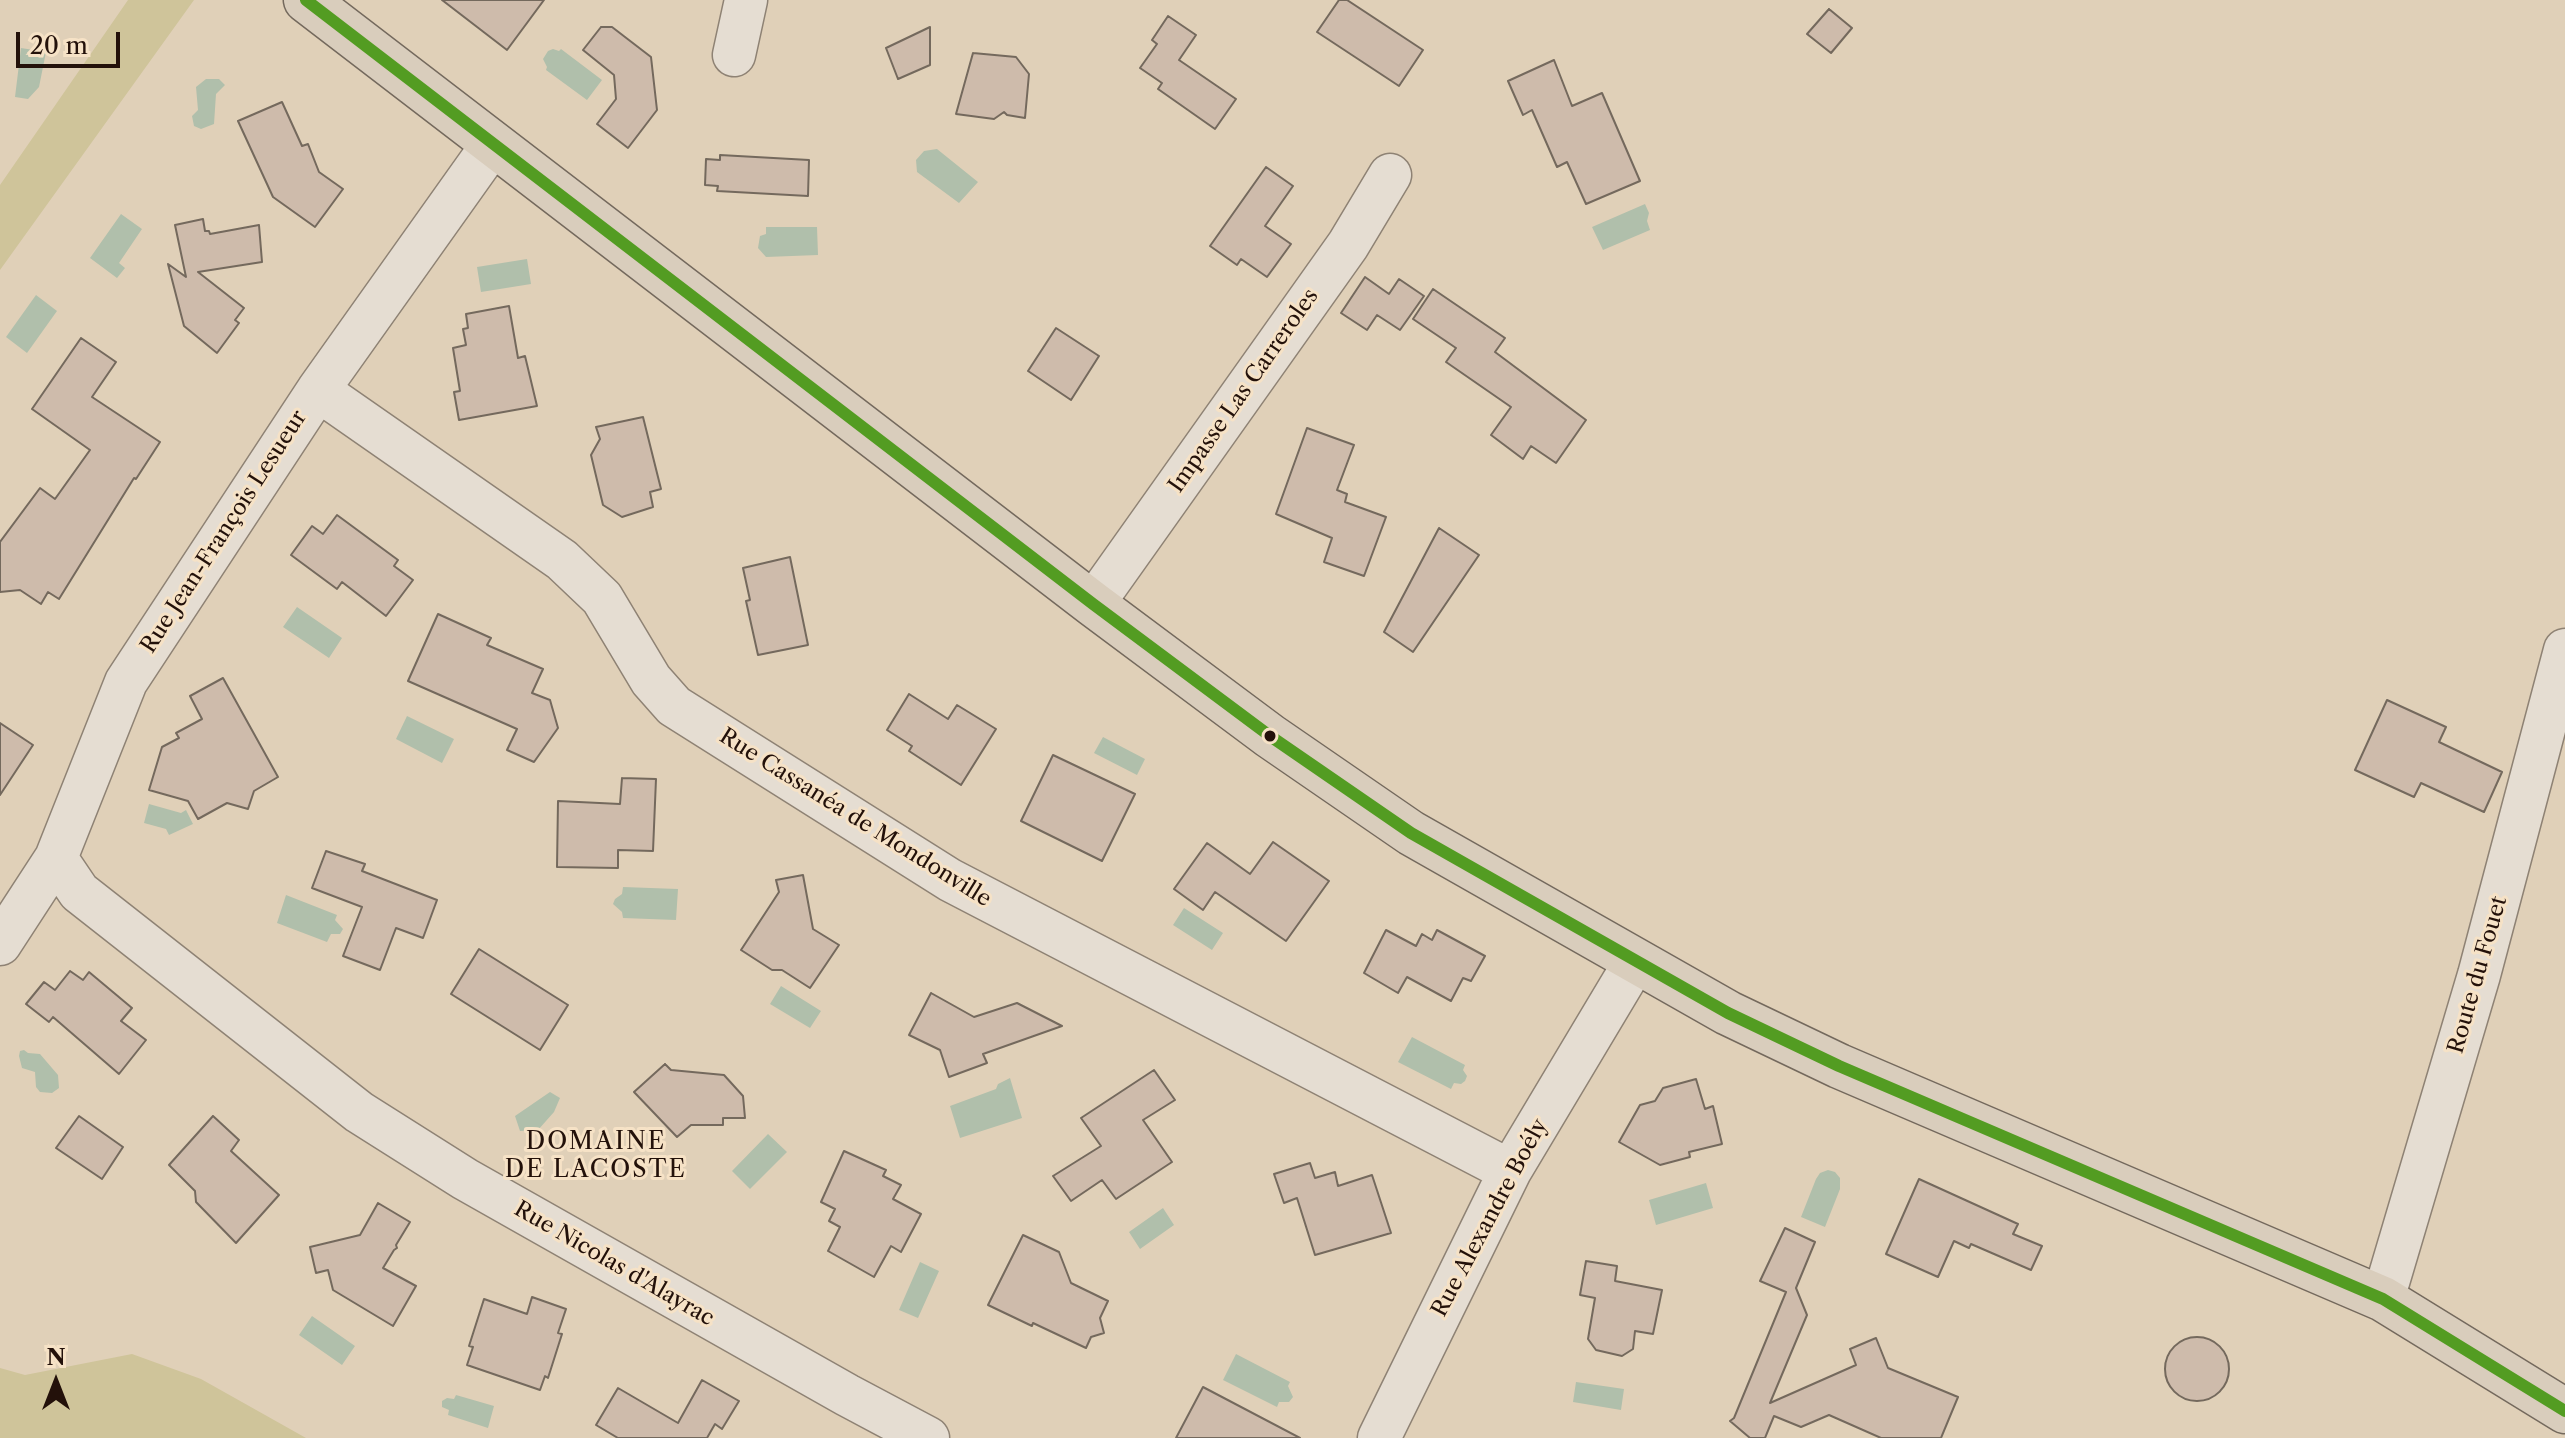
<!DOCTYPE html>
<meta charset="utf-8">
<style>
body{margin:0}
#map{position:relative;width:2565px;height:1438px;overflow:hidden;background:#e0d0b8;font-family:"Libre Caslon Text",serif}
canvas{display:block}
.north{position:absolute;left:16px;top:1342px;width:80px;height:80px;-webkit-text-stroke:6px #f6e2c6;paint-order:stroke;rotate:0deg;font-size:22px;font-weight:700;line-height:32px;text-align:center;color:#23110a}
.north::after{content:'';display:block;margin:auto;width:28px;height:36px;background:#23110a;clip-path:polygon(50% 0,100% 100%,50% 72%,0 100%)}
.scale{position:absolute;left:16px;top:32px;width:104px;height:36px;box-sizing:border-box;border:4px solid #23110a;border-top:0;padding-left:10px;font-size:24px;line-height:28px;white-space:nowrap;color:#23110a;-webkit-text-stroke:6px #f6e2c6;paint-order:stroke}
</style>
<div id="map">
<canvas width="2565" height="1438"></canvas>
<div class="north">N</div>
<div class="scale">20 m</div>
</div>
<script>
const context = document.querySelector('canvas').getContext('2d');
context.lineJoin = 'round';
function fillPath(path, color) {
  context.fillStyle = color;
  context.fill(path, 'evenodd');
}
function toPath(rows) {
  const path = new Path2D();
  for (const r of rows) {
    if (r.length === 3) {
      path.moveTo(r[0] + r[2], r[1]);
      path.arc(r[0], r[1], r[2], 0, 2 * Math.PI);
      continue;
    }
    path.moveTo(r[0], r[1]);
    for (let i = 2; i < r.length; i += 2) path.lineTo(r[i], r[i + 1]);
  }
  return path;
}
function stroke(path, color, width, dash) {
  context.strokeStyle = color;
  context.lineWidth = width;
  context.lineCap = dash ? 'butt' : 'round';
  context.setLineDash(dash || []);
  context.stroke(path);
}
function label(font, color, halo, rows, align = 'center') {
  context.font = font + ' "Libre Caslon Text",serif';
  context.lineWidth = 6;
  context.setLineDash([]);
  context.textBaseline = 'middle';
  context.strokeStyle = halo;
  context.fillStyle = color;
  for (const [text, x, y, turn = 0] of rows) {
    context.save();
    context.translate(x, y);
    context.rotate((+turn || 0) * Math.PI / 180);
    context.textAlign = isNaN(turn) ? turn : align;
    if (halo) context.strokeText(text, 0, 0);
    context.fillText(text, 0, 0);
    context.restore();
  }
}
fillPath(toPath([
 [128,0,194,0,0,270,0,185],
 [132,1354,201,1379,306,1438,0,1438,0,1368,25,1375]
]), '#cfc49a');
fillPath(toPath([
 [21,48,46,52,39,87,28,99,15,97],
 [553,49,559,51,561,49,602,80,587,100,546,70,547,67,543,59,548,51],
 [206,79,219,79,225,85,216,94,214,124,201,129,194,126,192,116,198,110,196,87],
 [937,149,978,182,959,203,917,172,916,160,924,151],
 [1645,204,1649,213,1647,221,1650,230,1603,250,1592,227],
 [121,214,142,229,119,263,125,268,117,278,90,258],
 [766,227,817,227,818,255,766,257,758,248,760,236,766,234],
 [527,259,531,284,481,292,477,267],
 [36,295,57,311,27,353,6,337],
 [297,607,342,638,329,658,283,627],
 [407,716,454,739,442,763,396,739],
 [1103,737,1145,759,1137,775,1094,753],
 [149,804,181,813,186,810,193,824,169,835,166,829,144,823],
 [623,887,678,889,676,920,623,918,622,912,613,904,615,899,622,894],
 [286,895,337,915,335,920,343,929,340,934,331,934,327,942,277,923],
 [1184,908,1223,933,1212,950,1173,925],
 [781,986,821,1011,810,1028,770,1004],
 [1412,1037,1465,1065,1463,1070,1467,1076,1465,1081,1461,1084,1454,1083,1451,1089,1398,1062],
 [24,1050,28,1053,40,1054,58,1075,59,1088,52,1093,40,1092,36,1087,35,1072,22,1068,19,1056,20,1051],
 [1010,1078,1022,1118,960,1138,950,1106,996,1089,998,1084],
 [550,1092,560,1098,554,1112,538,1130,520,1131,515,1116],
 [768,1134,787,1152,750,1189,732,1171],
 [1828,1170,1835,1172,1840,1178,1840,1189,1825,1227,1801,1217,1816,1179,1820,1173],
 [1706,1183,1713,1208,1656,1225,1649,1200],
 [1163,1208,1174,1225,1140,1249,1129,1232],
 [920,1262,939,1271,918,1318,899,1310],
 [312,1316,355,1346,342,1365,299,1335],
 [1236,1354,1290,1382,1288,1386,1293,1397,1289,1402,1279,1402,1277,1407,1223,1380],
 [1576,1382,1624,1389,1621,1410,1573,1402],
 [456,1395,494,1406,488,1428,448,1415,449,1410,442,1407,442,1401,447,1398,454,1399]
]), '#b0bfab');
const building = toPath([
 [442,0,544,0,507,50,442,0],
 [1339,0,1347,0,1423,50,1399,86,1317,32,1339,0],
 [1829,9,1852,28,1831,53,1807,34,1829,9],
 [1168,16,1196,35,1179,60,1236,99,1215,129,1158,89,1162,83,1140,68,1157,44,1152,40,1168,16],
 [601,27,612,27,651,57,657,110,628,148,597,124,616,99,614,75,583,50,601,27],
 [930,27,930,65,898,79,886,48,930,27],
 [973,53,1016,57,1029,74,1025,118,1007,115,1004,112,994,119,956,114,973,53],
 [1554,60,1572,106,1602,93,1640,181,1586,204,1567,162,1557,167,1532,110,1523,115,1508,81,1554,60],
 [282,102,302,146,308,144,319,172,343,189,315,227,273,197,238,121,282,102],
 [720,155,809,160,808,196,717,191,718,186,705,185,706,159,720,160,720,155],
 [1266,167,1293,186,1265,226,1291,244,1267,277,1241,259,1237,265,1210,246,1266,167],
 [203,219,205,231,209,231,210,234,259,225,262,262,198,272,244,308,235,320,239,323,217,353,184,326,168,264,186,277,175,225,203,219],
 [1365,277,1389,294,1399,279,1424,296,1400,330,1377,315,1367,330,1341,313,1365,277],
 [1433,289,1505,338,1495,352,1586,420,1556,463,1531,446,1523,459,1491,435,1511,407,1446,362,1456,348,1413,319,1433,289],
 [509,306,518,358,525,356,537,406,459,420,454,392,460,391,453,348,466,345,463,329,468,328,466,314,509,306],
 [1056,328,1099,356,1071,400,1028,371,1056,328],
 [81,338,116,362,92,397,160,442,136,479,134,478,59,599,48,592,41,604,20,590,0,592,0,542,40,488,55,499,90,450,32,409,81,338],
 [643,417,661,489,650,492,653,507,622,517,603,505,591,455,600,439,596,427,643,417],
 [1307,428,1354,445,1337,490,1347,494,1345,502,1386,517,1364,576,1324,562,1332,538,1276,514,1307,428],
 [337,515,398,560,394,566,413,580,386,616,342,582,337,589,291,555,312,526,323,534,337,515],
 [1439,528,1479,555,1413,652,1384,632,1439,528],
 [790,557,808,645,758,655,746,601,750,600,743,568,790,557],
 [438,614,491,638,487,645,543,669,532,693,550,700,558,728,534,762,507,750,517,729,408,681,438,614],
 [223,678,278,777,254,791,248,809,227,803,198,819,188,801,149,790,162,747,179,738,176,733,202,719,190,696,223,678],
 [909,694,948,719,957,705,996,729,961,785,909,751,912,746,887,730,909,694],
 [2387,700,2446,727,2439,742,2502,772,2484,812,2421,783,2414,797,2355,770,2387,700],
 [0,723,33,745,0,795,0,723],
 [1053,755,1135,794,1102,861,1021,821,1053,755],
 [622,778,656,779,653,851,618,850,618,868,557,867,558,801,620,804,622,778],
 [1273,842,1329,881,1286,941,1215,892,1203,910,1174,889,1207,843,1250,874,1273,842],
 [326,851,365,864,362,871,437,900,423,938,396,928,380,970,343,956,362,907,312,888,326,851],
 [803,875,813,929,839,945,810,988,782,970,772,970,741,950,779,892,776,880,803,875],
 [1386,930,1416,946,1422,934,1432,940,1437,930,1485,956,1471,981,1463,978,1451,1001,1407,977,1398,993,1364,973,1386,930],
 [479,949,568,1005,540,1050,451,994,479,949],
 [70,971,83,980,89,972,132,1008,121,1021,146,1040,119,1074,53,1017,49,1022,26,1004,44,982,55,990,70,971],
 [931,993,974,1017,1017,1003,1062,1026,983,1054,987,1063,949,1077,940,1050,909,1035,931,993],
 [665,1064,671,1070,724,1075,743,1096,745,1118,723,1118,723,1125,691,1125,677,1137,634,1092,665,1064],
 [1154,1070,1175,1100,1143,1120,1172,1162,1116,1199,1102,1180,1071,1201,1053,1176,1101,1146,1081,1118,1154,1070],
 [1696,1079,1705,1109,1713,1106,1722,1144,1689,1152,1690,1157,1660,1165,1619,1142,1640,1105,1655,1101,1663,1088,1696,1079],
 [79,1116,123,1147,102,1179,56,1148,79,1116],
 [213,1116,239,1140,231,1151,279,1195,236,1243,196,1202,195,1191,169,1165,213,1116],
 [844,1151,886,1170,883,1176,901,1185,893,1199,921,1214,901,1252,891,1246,874,1277,828,1251,840,1227,829,1221,835,1209,821,1202,844,1151],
 [1310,1163,1315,1178,1335,1172,1338,1186,1372,1175,1391,1233,1315,1255,1297,1198,1284,1203,1274,1174,1310,1163],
 [1919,1179,2018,1224,2013,1234,2042,1246,2031,1270,1971,1244,1969,1248,1954,1241,1938,1277,1886,1254,1919,1179],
 [378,1203,410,1222,396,1245,397,1248,394,1250,383,1268,416,1286,393,1326,333,1290,328,1270,316,1273,310,1247,360,1235,378,1203],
 [1785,1228,1815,1242,1796,1288,1807,1315,1770,1403,1856,1365,1850,1349,1876,1338,1888,1368,1958,1397,1941,1438,1881,1438,1829,1415,1801,1427,1774,1416,1765,1438,1750,1438,1730,1421,1734,1418,1786,1292,1760,1281,1785,1228],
 [1023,1235,1059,1252,1071,1283,1108,1301,1100,1318,1104,1333,1091,1337,1086,1348,1033,1323,1032,1326,988,1305,1023,1235],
 [1586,1261,1617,1266,1615,1281,1662,1290,1653,1334,1635,1331,1633,1349,1622,1356,1596,1350,1588,1339,1595,1298,1580,1295,1586,1261],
 [532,1297,566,1309,558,1333,562,1334,548,1378,545,1376,540,1390,467,1365,473,1347,469,1346,484,1299,527,1314,532,1297],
 [2197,1369,32],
 [702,1380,739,1401,722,1429,715,1424,707,1438,618,1438,596,1425,618,1388,678,1423,702,1380],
 [1203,1387,1300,1438,1176,1438,1203,1387]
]);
fillPath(building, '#cebbab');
stroke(building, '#74695d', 2);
const minor = toPath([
 [734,55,746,0],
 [318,390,562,560,602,598,651,680,674,706,950,880,1510,1171],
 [1093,604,1348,245,1390,175],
 [56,858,79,892,359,1112,465,1179,847,1395,928,1438],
 [0,944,56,858,126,682,318,390,493,144],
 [2383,1299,2479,975,2565,650],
 [1379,1438,1510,1171,1635,962]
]);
const major = toPath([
 [306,0,1093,604,1270,736,1411,833,1728,1013,1839,1066,2383,1299,2565,1411]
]);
stroke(minor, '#8e8274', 45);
stroke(major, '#74695d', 47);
stroke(minor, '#e5ddd2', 42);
stroke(major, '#d9cdbc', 44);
stroke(toPath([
 [306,0,1093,604,1270,736,1411,833,1728,1013,1839,1066,2383,1299,2565,1411]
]), '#539c22', 12);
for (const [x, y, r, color] of [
 [1270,736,7,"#23110a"]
]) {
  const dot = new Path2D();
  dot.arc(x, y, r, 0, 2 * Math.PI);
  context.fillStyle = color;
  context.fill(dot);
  stroke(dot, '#f6e2c6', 3);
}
label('22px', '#23110a', '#f6e2c6', [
 ["Impasse Las Carreroles",1244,391,-55],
 ["Rue Jean-François Lesueur",224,532,-57],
 ["Rue Cassanéa de Mondonville",855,818,32],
 ["Route du Fouet",2478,975,-74],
 ["Rue Alexandre Boély",1490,1218,-62],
 ["Rue Nicolas d'Alayrac",614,1264,30]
]);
context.letterSpacing = '2px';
label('24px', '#23110a', '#f6e2c6', [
 ["DOMAINE",596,1142],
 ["DE LACOSTE",596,1170]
]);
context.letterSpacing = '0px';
</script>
